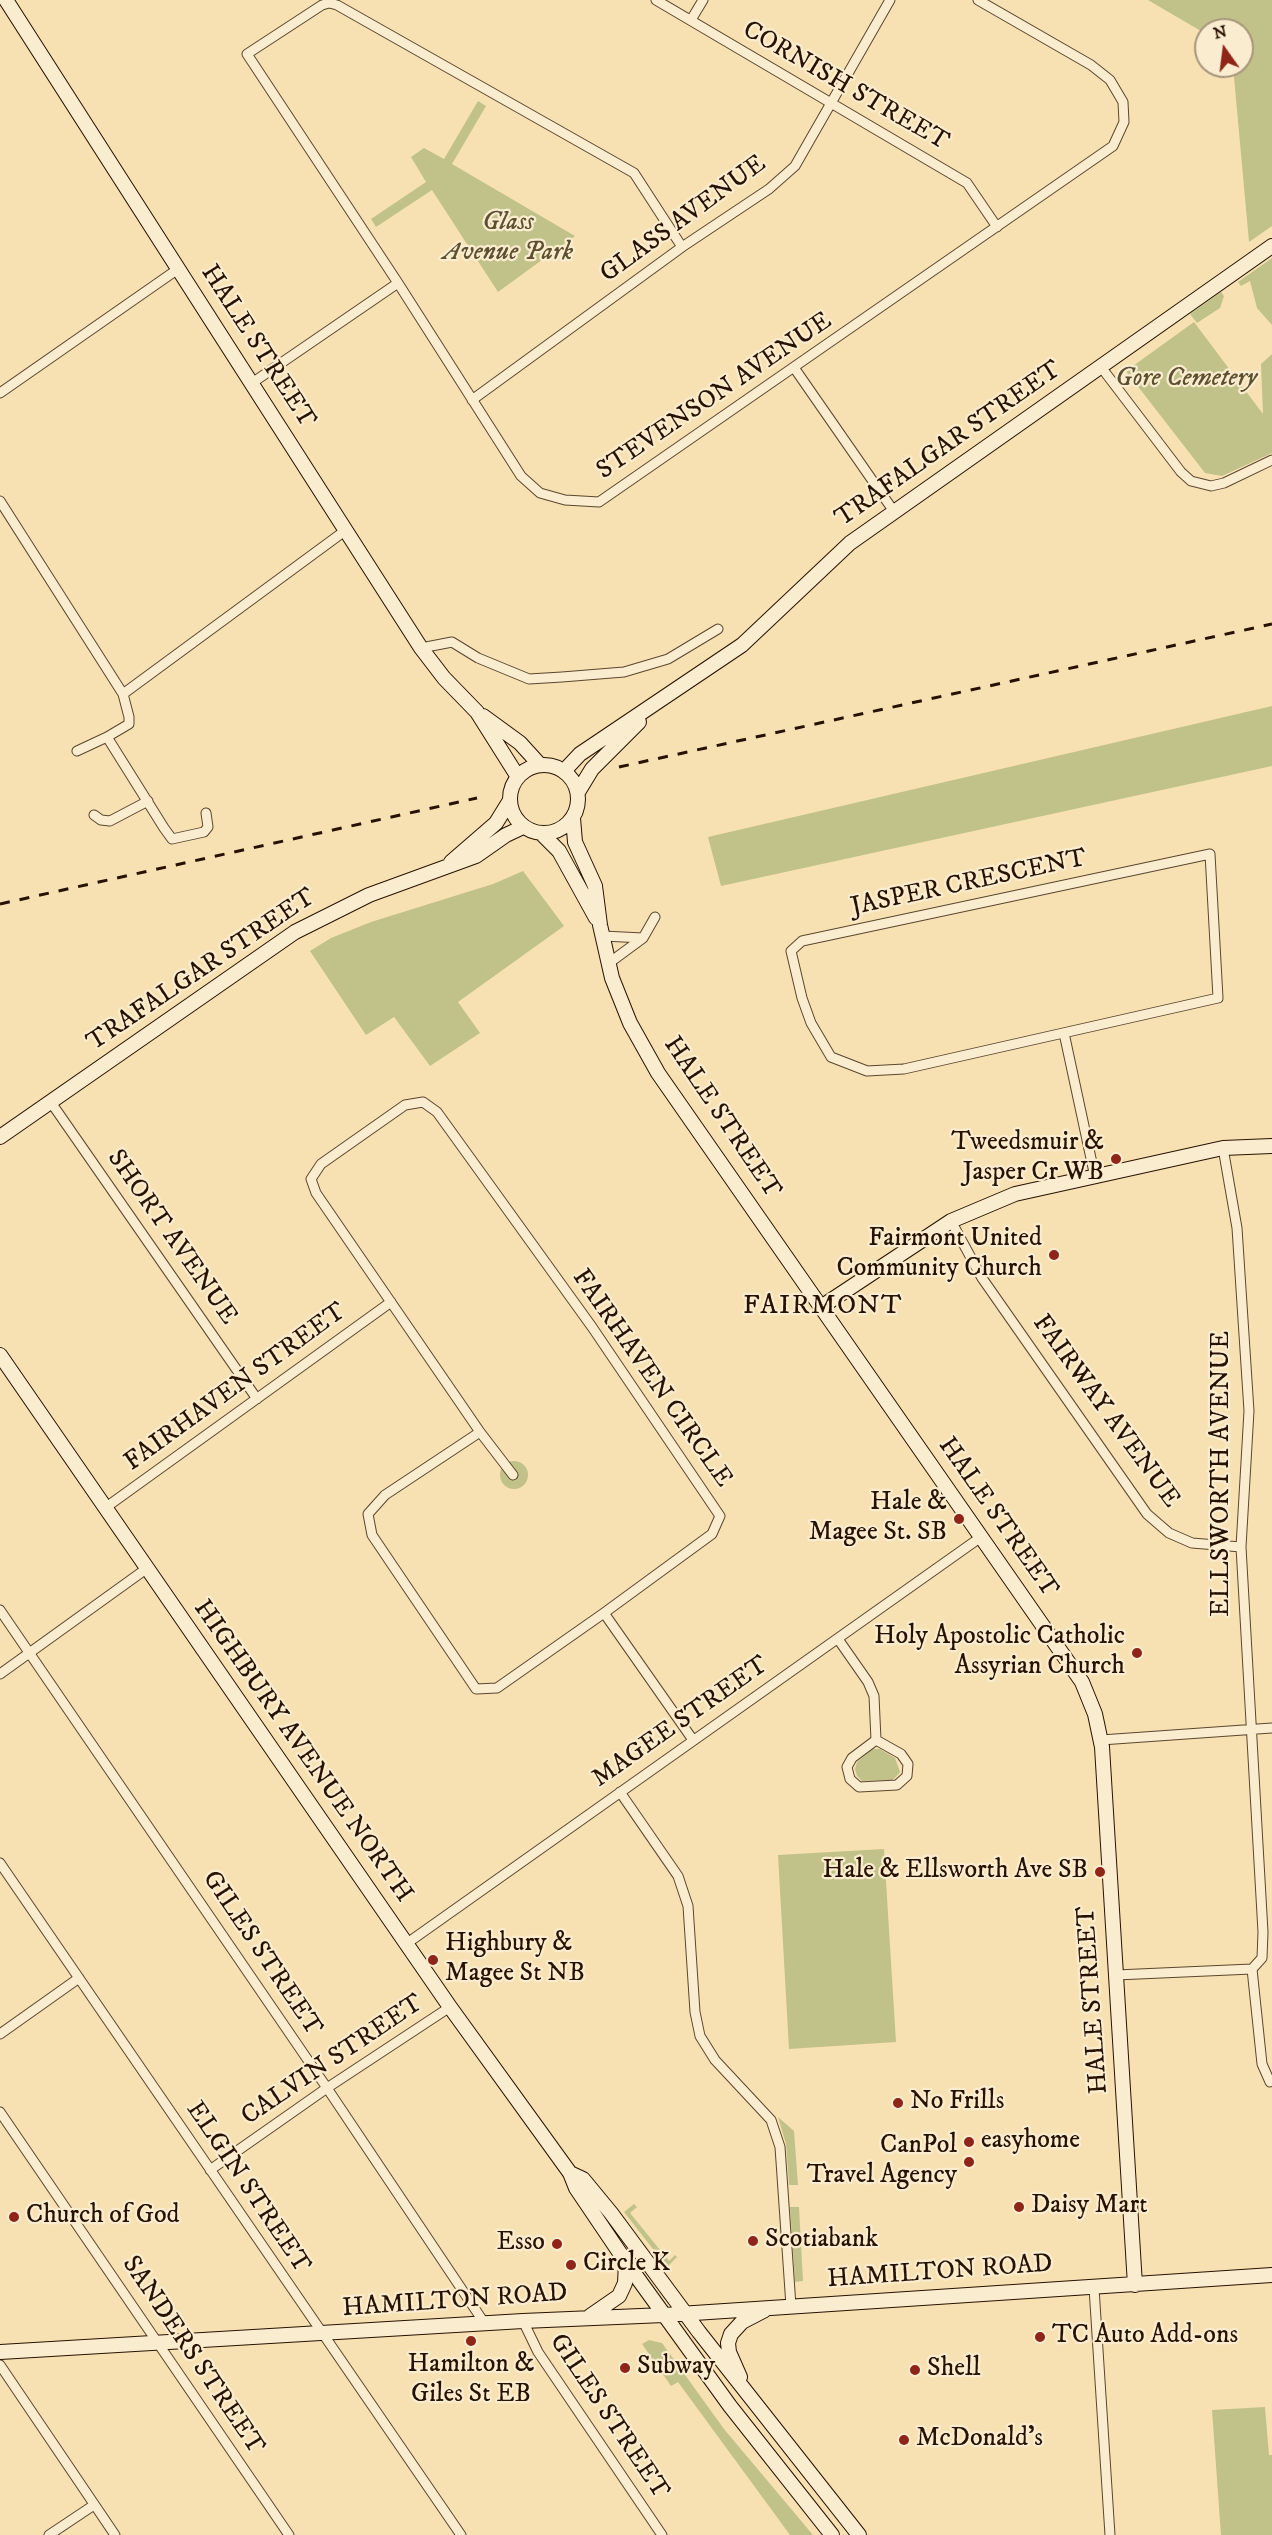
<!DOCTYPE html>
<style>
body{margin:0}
#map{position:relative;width:1272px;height:2535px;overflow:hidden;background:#f7e1b3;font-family:"IM FELL DW Pica",serif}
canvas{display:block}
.north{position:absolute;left:1194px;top:18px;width:60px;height:60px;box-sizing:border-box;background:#faecce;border:2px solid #a6957c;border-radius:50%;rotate:346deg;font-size:16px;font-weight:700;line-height:24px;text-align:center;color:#271201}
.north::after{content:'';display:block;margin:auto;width:21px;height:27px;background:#8f2418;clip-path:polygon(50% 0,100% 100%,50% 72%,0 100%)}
</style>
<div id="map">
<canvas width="1272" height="2535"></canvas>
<div class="north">N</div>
</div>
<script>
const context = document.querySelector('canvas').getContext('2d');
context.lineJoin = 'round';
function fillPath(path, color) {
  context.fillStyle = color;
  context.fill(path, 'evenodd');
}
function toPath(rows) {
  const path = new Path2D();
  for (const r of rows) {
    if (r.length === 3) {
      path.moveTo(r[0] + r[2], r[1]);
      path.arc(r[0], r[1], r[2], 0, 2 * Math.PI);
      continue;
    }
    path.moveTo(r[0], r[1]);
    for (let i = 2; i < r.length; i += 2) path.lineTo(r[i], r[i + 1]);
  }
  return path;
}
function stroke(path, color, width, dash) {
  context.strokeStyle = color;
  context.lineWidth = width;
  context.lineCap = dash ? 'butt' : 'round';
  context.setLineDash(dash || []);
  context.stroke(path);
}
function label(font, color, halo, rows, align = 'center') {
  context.font = font + ' "IM FELL DW Pica",serif';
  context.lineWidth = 4.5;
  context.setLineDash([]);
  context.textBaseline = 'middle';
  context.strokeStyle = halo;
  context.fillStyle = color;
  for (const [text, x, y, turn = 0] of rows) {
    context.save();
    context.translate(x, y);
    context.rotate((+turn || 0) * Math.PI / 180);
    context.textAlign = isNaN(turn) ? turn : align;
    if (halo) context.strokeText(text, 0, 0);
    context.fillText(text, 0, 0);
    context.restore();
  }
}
fillPath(toPath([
 [1148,0,1272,0,1272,226,1249,242,1233,66,1242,66,1242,30,1206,30,1206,34],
 [478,101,486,106,452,164,575,236,498,292,432,190,376,227,371,219,426,182,411,157,424,148,444,159],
 [1272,258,1272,325,1257,308,1250,281,1241,286,1238,282],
 [1221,292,1224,296,1220,308,1197,323,1190,314],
 [1194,322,1263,414,1261,364,1272,354,1272,453,1222,476,1205,473,1126,371],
 [1272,706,1272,766,721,886,708,837],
 [523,871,564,926,458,1002,480,1033,430,1066,394,1017,366,1035,310,951,331,938,371,922,493,884],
 [514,1475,14],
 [873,1749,880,1749,895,1758,900,1772,896,1777,892,1780,862,1781,857,1776,855,1769,857,1762],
 [884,1849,896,2042,789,2049,778,1855],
 [778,2117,794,2131,798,2185,789,2185,786,2144],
 [634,2204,637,2207,630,2213,669,2261,675,2255,677,2257,667,2267,624,2212],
 [790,2207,799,2207,803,2281,795,2282],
 [649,2340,662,2343,724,2429,813,2535,790,2535,678,2382,671,2386,642,2344],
 [1265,2407,1269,2455,1272,2455,1272,2535,1221,2535,1212,2410]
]), '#c1c28a');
const street = toPath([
 [656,0,967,183,997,227],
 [691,20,703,0],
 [682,247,634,173,337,5,329,3,322,5,247,54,398,283,521,476,540,493,565,500,599,502,1113,146,1124,122,1123,102,1110,80,1091,65,978,0],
 [1101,367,1181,472,1191,481,1211,486,1224,483,1272,460],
 [795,369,895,513],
 [252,383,398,283],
 [0,393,178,269],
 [472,400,682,247,769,189,795,166,890,0],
 [0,501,123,694,346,530],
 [421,648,452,642,478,658,529,679,562,677,624,672,668,659,718,629],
 [123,694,129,717,129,724,107,737,164,828,172,839,204,832,208,827,206,813],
 [77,751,107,737],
 [94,815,101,820,110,821,148,801],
 [1210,854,1218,998,904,1069,867,1071,831,1057,811,1023,802,998,791,951,802,941,1210,854],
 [603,936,643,938],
 [609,963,643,938,655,917],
 [1064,1033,1095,1177],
 [50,1101,257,1399],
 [951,1221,982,1278,1147,1514,1169,1533,1192,1543,1241,1547],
 [480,1432,385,1495,368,1514,372,1535,476,1689,497,1688,604,1613,712,1534,720,1516,592,1327,437,1112,423,1102,405,1105,321,1164,311,1179,316,1193,480,1432,513,1475],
 [105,1508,391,1302],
 [0,1610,327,2088,485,2324],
 [604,1613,693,1740],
 [838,1639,868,1682,874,1696,876,1740,852,1758,847,1767,850,1779,859,1787,897,1785,907,1776,908,1764,901,1754,876,1740],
 [0,1674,146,1569],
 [1101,1740,1272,1728],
 [620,1792,678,1876,688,1906,695,2012,700,2036,715,2060,771,2120,780,2147,791,2306],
 [0,1863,461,2535],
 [406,1944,981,1537],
 [1252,1969,1262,2064,1270,2082],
 [1116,1975,1252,1969,1262,1958,1263,1932,1241,1547,1249,1411,1237,1228,1223,1148],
 [0,2034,79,1978],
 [0,2112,289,2535],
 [210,2170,327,2088,450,2007],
 [1094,2288,1110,2535],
 [523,2321,538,2352,662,2535],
 [0,2365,115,2535],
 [49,2535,94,2505]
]);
const secondary = toPath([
 [6,0,421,648,444,678,477,712,518,777],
 [483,716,520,743,540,765],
 [544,799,34],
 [564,771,580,754,742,645,850,543,1272,246],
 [578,792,592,769,639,722],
 [573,818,575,842,595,886,600,925,612,978,630,1023,658,1073,1082,1682,1095,1714,1102,1747,1135,2285],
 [542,834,559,851,596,918],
 [451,862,496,823,509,802],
 [0,1137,295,932,369,895,476,856,506,835,523,827],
 [821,1307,951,1221,1015,1194,1223,1148,1272,1146],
 [0,1355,450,2007,570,2173,576,2188,626,2262,730,2406,832,2535],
 [570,2173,583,2179,611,2213,699,2332,859,2535],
 [590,2316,619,2296,625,2283,626,2262],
 [0,2352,523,2321,664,2315,1272,2275],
 [740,2377,729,2352,728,2343,731,2334,742,2322,765,2310]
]);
stroke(street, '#5b462e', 11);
stroke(secondary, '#271201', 16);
stroke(street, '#faecce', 9);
stroke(secondary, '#faecce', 14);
stroke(toPath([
 [619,767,1272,624],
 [0,904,477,798]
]), '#271201', 3, [10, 10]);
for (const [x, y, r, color] of [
 [1116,1159,6,"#8f2418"],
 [1054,1255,6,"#8f2418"],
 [959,1519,6,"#8f2418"],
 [1137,1653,6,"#8f2418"],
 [1100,1872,6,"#8f2418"],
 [433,1960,6,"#8f2418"],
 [898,2103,6,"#8f2418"],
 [969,2142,6,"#8f2418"],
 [969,2162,6,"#8f2418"],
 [1019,2207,6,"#8f2418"],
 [14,2217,6,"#8f2418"],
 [753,2241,6,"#8f2418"],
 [557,2244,6,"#8f2418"],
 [571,2265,6,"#8f2418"],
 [1040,2337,6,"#8f2418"],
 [471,2341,6,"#8f2418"],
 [625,2368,6,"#8f2418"],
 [915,2370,6,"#8f2418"],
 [904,2440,6,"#8f2418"]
]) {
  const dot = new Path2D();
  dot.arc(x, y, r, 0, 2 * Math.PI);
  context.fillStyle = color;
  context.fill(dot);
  stroke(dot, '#faecce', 2);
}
label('26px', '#271201', '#faecce', [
 ["CORNISH STREET",845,87,30],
 ["GLASS AVENUE",684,220,-36],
 ["HALE STREET",257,347,57],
 ["STEVENSON AVENUE",715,397,-34],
 ["TRAFALGAR STREET",949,445,-35],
 ["JASPER CRESCENT",969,884,-12],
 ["TRAFALGAR STREET",202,971,-34],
 ["HALE STREET",721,1118,56],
 ["SHORT AVENUE",171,1238,55],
 ["FAIRHAVEN CIRCLE",651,1379,55],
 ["FAIRHAVEN STREET",236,1388,-36],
 ["FAIRWAY AVENUE",1105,1412,54],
 ["ELLSWORTH AVENUE",1223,1474,-90],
 ["HALE STREET",997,1518,55],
 ["MAGEE STREET",681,1723,-35],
 ["HIGHBURY AVENUE NORTH",302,1752,55],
 ["GILES STREET",261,1954,56],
 ["HALE STREET",1094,2000,-94],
 ["CALVIN STREET",333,2061,-34],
 ["ELGIN STREET",247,2188,56],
 ["HAMILTON ROAD",940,2273,-4],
 ["HAMILTON ROAD",455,2302,-4],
 ["SANDERS STREET",192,2356,56],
 ["GILES STREET",608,2417,56]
]);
label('italic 26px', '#5d5031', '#faecce', [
 ["Glass",508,224],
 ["Avenue Park",508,254],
 ["Gore Cemetery",1186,380]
]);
label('26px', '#271201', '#faecce', [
 ["Tweedsmuir &",1104,1144,"right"],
 ["Jasper Cr WB",1104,1174,"right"],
 ["Fairmont United",1042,1240,"right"],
 ["Community Church",1042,1270,"right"],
 ["Hale &",947,1504,"right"],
 ["Magee St. SB",947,1534,"right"],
 ["Holy Apostolic Catholic",1125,1638,"right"],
 ["Assyrian Church",1125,1668,"right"],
 ["Hale & Ellsworth Ave SB",1088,1872,"right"],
 ["Highbury &",445,1945],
 ["Magee St NB",445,1975],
 ["No Frills",910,2103],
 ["easyhome",981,2142],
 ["CanPol",957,2147,"right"],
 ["Travel Agency",957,2177,"right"],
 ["Daisy Mart",1031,2207],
 ["Church of God",26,2217],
 ["Scotiabank",765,2241],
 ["Esso",545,2244,"right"],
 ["Circle K",583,2265],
 ["TC Auto Add-ons",1052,2337],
 ["Hamilton &",471,2366,"center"],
 ["Giles St EB",471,2396,"center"],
 ["Subway",637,2368],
 ["Shell",927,2370],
 ["McDonald's",916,2440]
], 'left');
context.letterSpacing = '1.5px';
label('27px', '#271201', '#faecce', [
 ["FAIRMONT",823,1307]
]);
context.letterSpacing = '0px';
</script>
